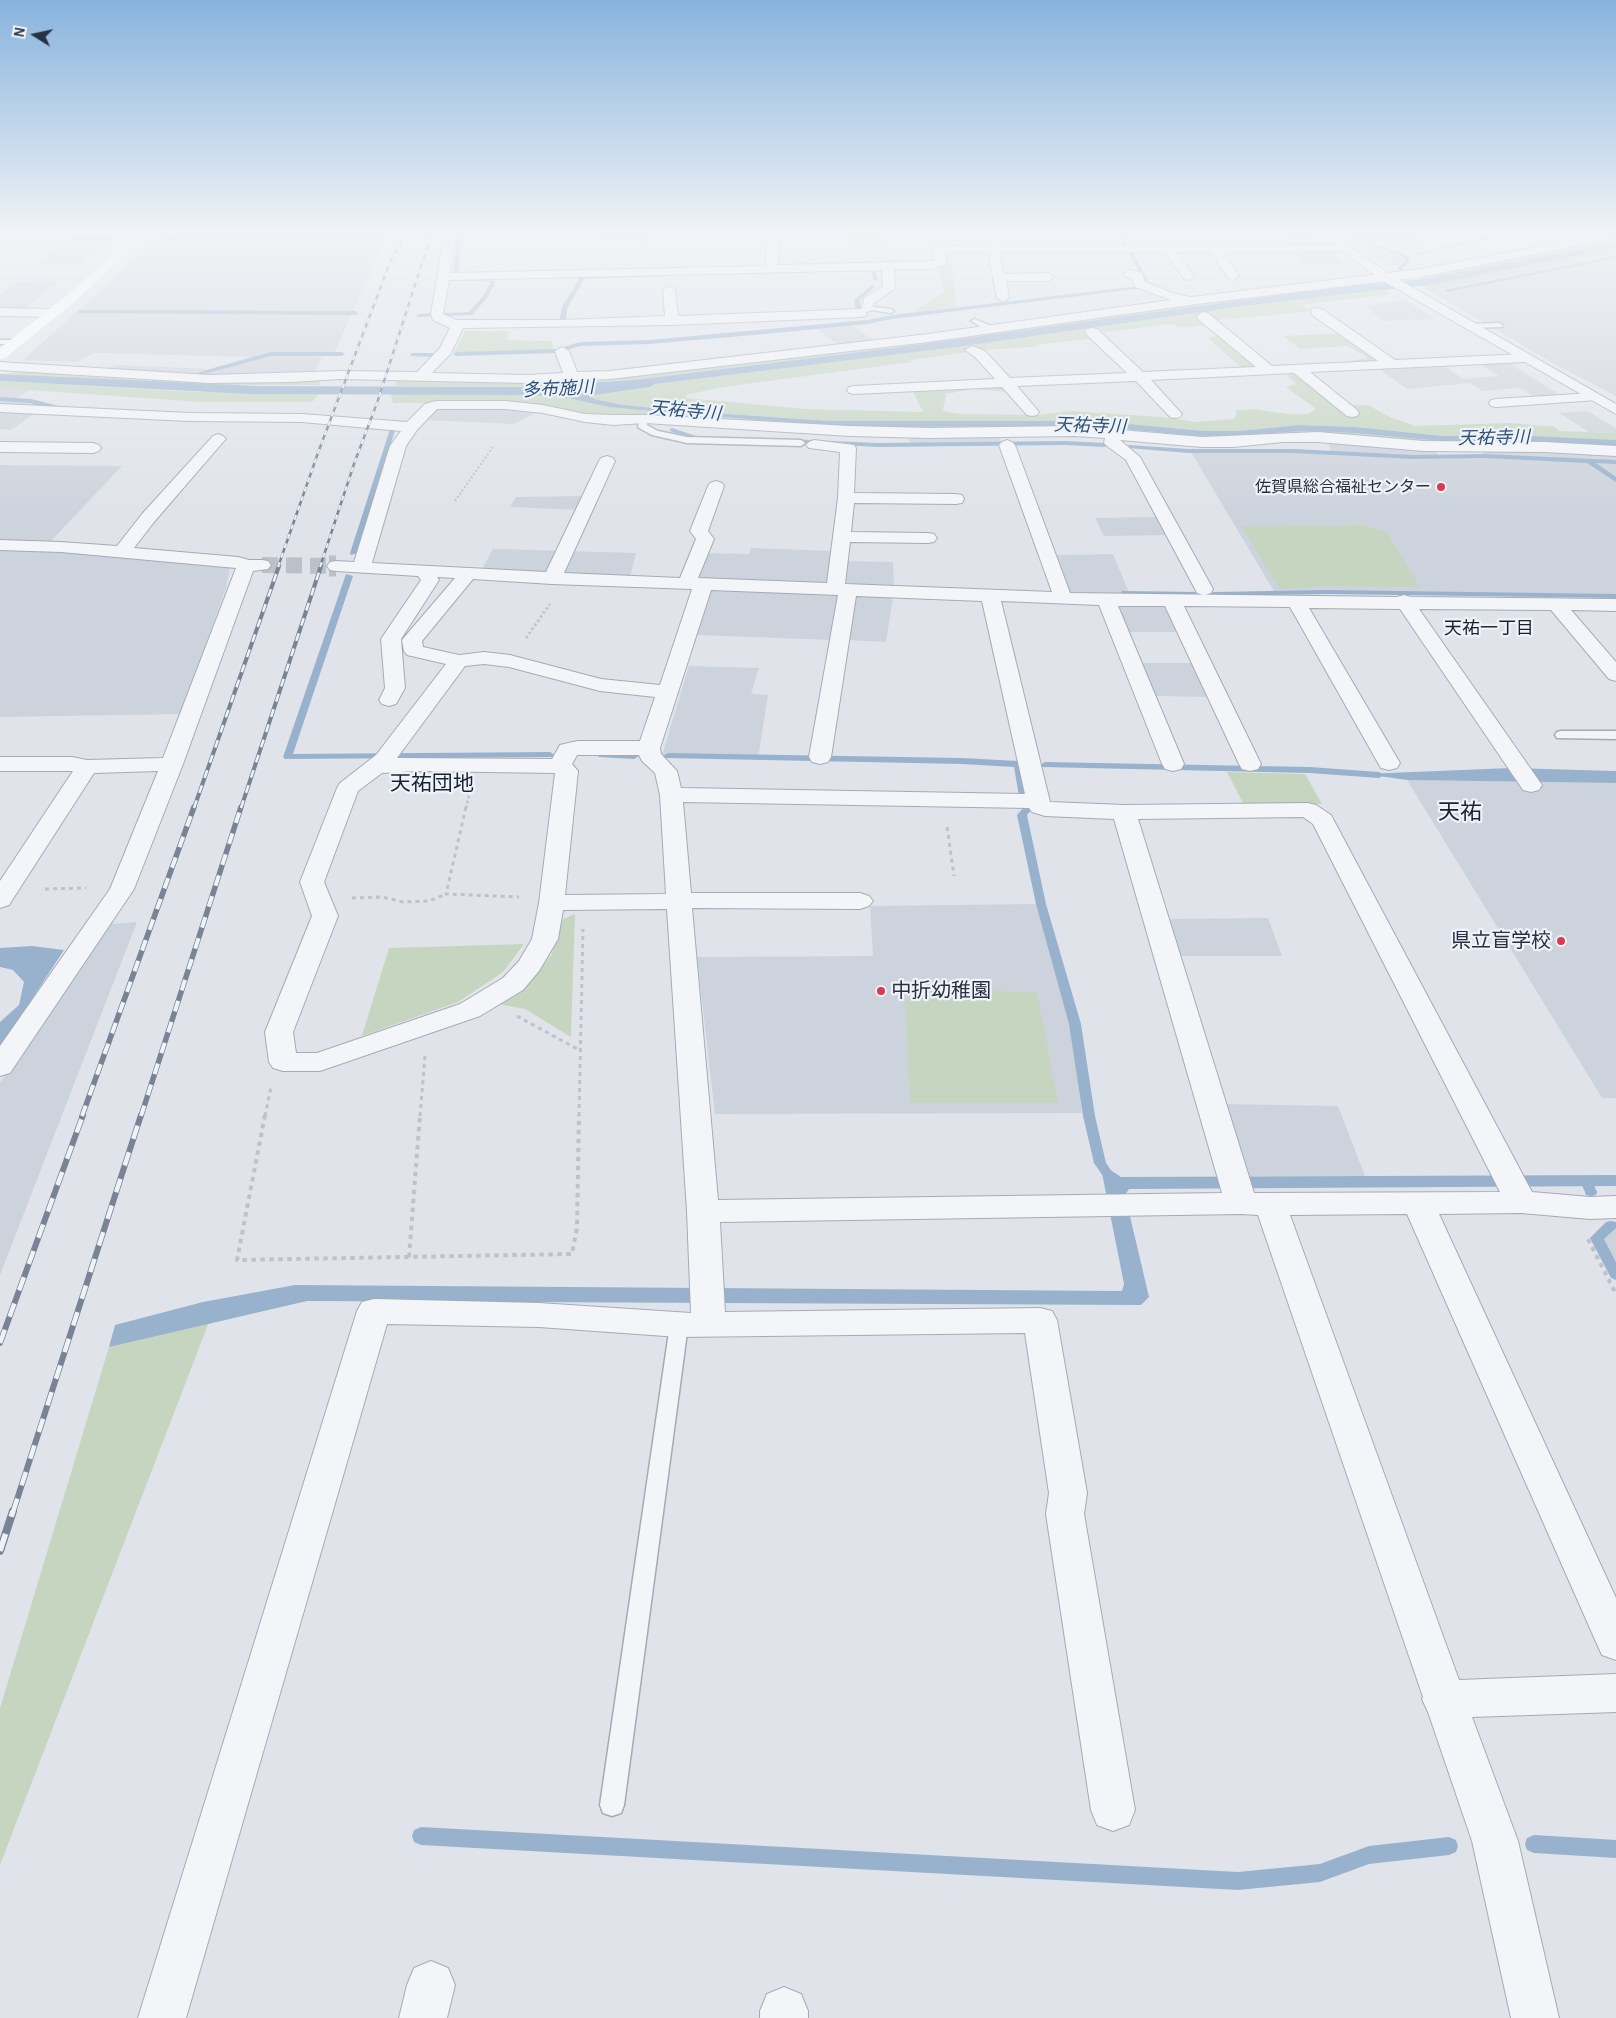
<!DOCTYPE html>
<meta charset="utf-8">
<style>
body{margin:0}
#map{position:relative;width:1616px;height:2018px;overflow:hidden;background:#e0e4ea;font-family:"Alegreya Sans",sans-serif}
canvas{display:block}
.north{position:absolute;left:10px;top:10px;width:50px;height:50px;-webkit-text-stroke:4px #eff3f7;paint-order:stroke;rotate:280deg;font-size:14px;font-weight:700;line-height:20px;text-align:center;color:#273143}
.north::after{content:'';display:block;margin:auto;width:18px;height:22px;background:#273143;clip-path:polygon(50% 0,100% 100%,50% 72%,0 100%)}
</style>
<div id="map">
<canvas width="1616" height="2018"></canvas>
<div class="north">N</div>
</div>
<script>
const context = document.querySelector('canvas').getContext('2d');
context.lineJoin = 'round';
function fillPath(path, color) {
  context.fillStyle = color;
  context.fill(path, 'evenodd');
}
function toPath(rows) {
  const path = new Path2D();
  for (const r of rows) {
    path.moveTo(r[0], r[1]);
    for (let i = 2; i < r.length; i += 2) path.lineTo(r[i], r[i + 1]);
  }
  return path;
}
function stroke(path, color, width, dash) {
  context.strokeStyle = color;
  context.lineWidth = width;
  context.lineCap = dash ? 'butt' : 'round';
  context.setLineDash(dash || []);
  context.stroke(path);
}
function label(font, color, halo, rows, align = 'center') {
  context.font = font + ' "Alegreya Sans","Noto Sans JP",sans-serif';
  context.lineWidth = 4.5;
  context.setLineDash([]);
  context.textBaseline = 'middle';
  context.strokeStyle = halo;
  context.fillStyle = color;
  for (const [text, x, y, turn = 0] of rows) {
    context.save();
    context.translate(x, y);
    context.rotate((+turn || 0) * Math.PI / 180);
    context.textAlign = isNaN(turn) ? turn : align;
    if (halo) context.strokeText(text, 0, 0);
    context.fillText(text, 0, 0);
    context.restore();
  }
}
fillPath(toPath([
 [88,232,121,232,80,265,36,266,66,239,79,238],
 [166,232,390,232,380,249,334,354,280,352,261,356,287,354,322,357,313,374,229,377,105,371,116,365,209,369,250,357,94,353,76,362,23,360],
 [1280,232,1311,232,1346,264,1305,266,1287,249,1298,249],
 [1348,232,1409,232,1421,241,1373,244,1404,256,1410,260,1406,265,1389,266,1365,249],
 [1616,253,1616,396,1558,366,1429,291],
 [59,281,22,311,0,310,0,295,19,282],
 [1405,300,1435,319,1383,321,1368,308,1367,305],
 [849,324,877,342,840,346,815,328],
 [1506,361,1565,398,1538,399,1520,388,1482,391,1470,383,1407,389,1376,367,1442,364,1463,379,1499,376,1478,363],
 [0,388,29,390,15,400,30,401,44,407,11,430,0,429],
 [438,407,504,407,538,412,514,424,424,420],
 [1587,411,1616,428,1616,433,1589,432,1559,413],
 [907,434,1000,434,1001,443,910,444],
 [1328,440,1435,450,1441,459,1486,457,1478,449,1616,453,1616,479,1614,479,1616,481,1616,594,1319,591,1275,593,1191,452,1331,453],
 [0,465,122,466,49,543,0,543],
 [587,496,580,510,510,507,516,497],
 [1160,517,1169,535,1104,536,1095,518],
 [0,548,44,548,231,563,226,588,181,714,0,717],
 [751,548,833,551,827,585,695,580,706,553,749,554],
 [493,549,636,553,630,577,481,571],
 [1113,554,1130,595,1069,594,1055,555],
 [846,561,893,562,894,588,844,586],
 [712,589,841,595,832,640,697,635],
 [854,595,893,597,886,642,846,640],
 [1115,604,1168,604,1181,632,1126,632],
 [1139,663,1196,663,1211,697,1152,696],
 [689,666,759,668,751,694,768,695,758,758,662,755],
 [1407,780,1616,783,1616,1098,1602,1098],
 [1038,904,1071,1024,1082,1113,715,1114,697,957,873,956,870,906],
 [1268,918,1282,956,1175,956,1163,919],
 [137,922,0,1275,0,1083,56,999,110,924],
 [1222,1104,1338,1106,1365,1176,1248,1176],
 [1612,1228,1616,1228,1616,1262,1604,1239]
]), '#cdd3dc');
fillPath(toPath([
 [594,232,649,232,647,238,591,238],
 [845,232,877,232,877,243,845,243],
 [1616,237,1616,242,1421,279,1416,276],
 [1616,248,1616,253,1429,291,1424,285],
 [945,263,952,263,956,307,913,312,944,292,939,266],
 [1369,282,1376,284,1293,293,900,347,634,380,521,387,395,386,397,378,484,383,563,382,641,375,1286,291],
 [1384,290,1392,294,1300,305,1316,311,1207,321,1211,325,1182,327,1170,324,1090,334,1096,338,1041,344,1033,347,982,350,911,360,912,362,723,387,685,395,687,398,805,409,923,412,912,390,1003,385,1009,392,972,389,946,394,943,411,962,414,1039,415,1069,411,1162,417,1196,422,1235,419,1237,410,1254,409,1288,414,1308,414,1316,409,1286,387,1296,384,1287,375,1298,374,1344,405,1368,405,1390,417,1415,426,1510,423,1555,427,1560,431,1616,433,1616,440,1533,436,1443,436,1356,427,1299,425,1240,431,1204,431,1097,421,830,421,670,410,617,404,595,399,589,396,650,387,655,384,957,347,1244,306],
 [465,331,509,331,507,340,552,341,553,350,454,352],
 [1345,333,1389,363,1348,365,1345,362,1368,358,1348,346,1300,349,1283,336],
 [1221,335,1264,369,1244,370,1208,338],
 [21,371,128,378,240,382,319,380,320,385,206,385,6,374],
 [0,381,198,392,320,393,312,402,202,402,0,388],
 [390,393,524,395,563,397,608,407,651,411,829,426,872,427,1091,426,1208,437,1306,431,1353,433,1451,442,1537,441,1616,446,1616,448,848,430,599,415,507,403,393,403],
 [1362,525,1387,533,1420,587,1325,586,1280,589,1241,526],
 [1227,772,1305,774,1322,804,1244,805],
 [575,914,571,1037,525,1009,498,1004,528,984,552,954,562,920],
 [524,944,503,972,458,1002,362,1036,389,948],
 [923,990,1037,992,1058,1103,910,1103,905,1001],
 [209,1322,0,1865,0,1708,109,1347]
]), '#c5d5c0');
fillPath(toPath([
 [1616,242,1616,248,1435,284,1244,306,957,347,655,384,650,387,589,396,595,399,617,404,670,410,830,421,1097,421,1204,431,1240,431,1299,425,1356,427,1443,436,1533,436,1616,440,1616,446,1537,441,1451,442,1353,433,1306,431,1208,437,1091,426,872,427,829,426,651,411,608,407,563,397,524,395,249,394,0,381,0,374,258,386,521,387,634,380,900,347,1293,293,1421,279],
 [1510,768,1616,771,1616,783,1407,780,1365,774],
 [32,946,64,950,0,1048,0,1022,19,1005,24,982,13,970,0,967,0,948],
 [1100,1163,1121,1177,1616,1175,1616,1186,1129,1189,1125,1195,1149,1297,1141,1305,307,1301,109,1347,115,1325,203,1302,295,1285,1122,1291,1124,1284]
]), '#98b2cd');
fillPath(toPath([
 [226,232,260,232,167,237,165,236,226,232],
 [457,232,461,232,458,279,496,281,487,298,472,315,416,317,418,314,469,312,483,296,491,282,453,280,457,232],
 [1117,232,1121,232,1148,280,1144,288,892,319,867,324,754,335,649,344,580,346,557,353,456,356,453,354,456,352,557,349,580,342,649,340,867,320,892,315,1140,286,1144,280,1117,232],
 [1509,232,1517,232,1416,255,1414,254,1509,232],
 [114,237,112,239,0,244,0,242,114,237],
 [1363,241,1405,254,1410,260,1409,263,1402,268,1404,272,1400,272,1397,268,1406,260,1401,256,1363,243,1363,241],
 [1616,256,1616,258,1447,292,1444,290,1616,256],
 [856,267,874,268,878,280,874,281,870,270,858,269,856,267],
 [667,274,669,276,584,279,568,307,565,322,562,324,559,322,562,307,580,277,667,274],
 [872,285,876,286,860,300,861,311,856,312,854,300,872,285],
 [79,310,356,311,359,313,356,315,77,313,79,310],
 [271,352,342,352,345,354,342,356,271,356,200,375,197,373,271,352],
 [412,353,432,353,435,355,432,357,410,356,412,353],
 [0,397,31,399,63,407,60,409,45,408,30,403,0,401,0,397],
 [391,426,396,427,358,553,351,555,350,553,391,426],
 [672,428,696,436,709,439,706,441,693,439,670,431,670,429,672,428],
 [790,439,877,443,1065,441,1105,443,1108,445,1105,447,1065,445,877,447,788,442,788,440,790,439],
 [1129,445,1189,449,1295,449,1413,455,1485,454,1616,460,1616,464,1596,463,1616,477,1616,482,1587,463,1485,458,1413,459,1295,453,1189,453,1127,448,1126,447,1129,445],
 [346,574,353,576,293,754,550,752,555,755,553,757,285,759,283,757,346,574],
 [1326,590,1616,594,1616,598,1326,594,1214,596,1210,594,1214,592,1326,590],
 [1122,591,1199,592,1203,594,1199,596,1125,595,1121,593,1122,591],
 [602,752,634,753,639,756,634,759,599,757,597,755,602,752],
 [668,753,962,758,1018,761,1023,764,1029,796,1024,799,1019,796,1014,767,962,764,665,758,663,756,668,753],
 [1045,762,1310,767,1379,772,1384,775,1379,778,1310,773,1042,767,1040,765,1045,762],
 [1027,806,1032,809,1027,815,1046,904,1081,1024,1095,1116,1106,1163,1115,1176,1113,1179,1109,1180,1105,1179,1094,1163,1083,1116,1069,1024,1036,904,1017,815,1024,807,1027,806],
 [1586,1177,1591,1178,1592,1181,1597,1192,1596,1195,1591,1196,1586,1195,1585,1192,1580,1181,1581,1178,1586,1177],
 [1611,1221,1616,1222,1616,1228,1604,1239,1616,1262,1616,1280,1611,1278,1590,1238,1606,1222,1611,1221],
 [421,1827,1238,1872,1320,1864,1369,1846,1449,1837,1456,1840,1458,1846,1456,1852,1449,1855,1369,1864,1320,1882,1238,1890,421,1845,414,1842,412,1836,414,1830,421,1827],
 [1534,1835,1616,1840,1616,1858,1534,1853,1527,1850,1525,1844,1527,1838,1534,1835]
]), '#98b2cd');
stroke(toPath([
 [262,565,336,566]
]), '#bbc0c9', 16, [16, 8]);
stroke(toPath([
 [329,566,336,566]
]), '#bbc0c9', 21, [21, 10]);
const service = toPath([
 [867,306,891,309,894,311,891,313,865,309,864,308,867,306],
 [975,319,993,327,994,329,987,331,973,322,971,321,975,319],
 [1499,323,1503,325,1502,327,1469,328,1465,326,1469,324,1499,323],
 [0,340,16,340,20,342,16,344,0,344,0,340],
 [642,417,648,417,647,425,658,431,687,437,801,440,805,443,801,446,687,443,652,435,639,428,638,426,642,417],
 [1561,731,1616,731,1616,739,1557,738,1555,735,1557,732,1561,731],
 [679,1318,686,1320,688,1325,624,1805,621,1813,612,1816,603,1813,600,1805,670,1325,672,1320,679,1318]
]);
const minor = toPath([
 [39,232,51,232,43,237,39,236,39,232],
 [445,232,457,232,450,273,766,266,767,232,779,232,778,265,932,261,935,261,929,232,941,232,943,246,991,245,986,233,997,232,1002,245,1345,245,1351,248,1345,251,1222,252,1239,276,1233,280,1229,279,1210,252,1176,252,1194,276,1188,280,1184,279,1164,252,999,252,1004,274,1048,273,1054,277,1048,281,1006,281,1009,298,1003,302,997,298,988,252,945,252,947,263,945,265,932,269,894,269,895,287,893,290,874,303,871,311,866,312,866,316,861,317,672,325,463,328,451,353,432,373,527,375,563,373,555,351,562,347,569,351,577,372,610,371,928,334,1171,300,1135,287,1132,278,1125,277,1123,274,1129,270,1142,273,1145,282,1173,293,1191,297,1421,269,1614,232,1616,232,1616,238,1421,277,1197,304,928,342,610,379,527,383,340,379,291,382,209,383,0,370,0,362,209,375,340,371,417,372,440,348,450,328,433,320,431,314,445,232],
 [882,270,883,286,864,298,862,309,678,316,675,290,669,286,663,290,665,316,561,320,456,320,443,314,449,280,882,270],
 [1406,232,1417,232,1412,235,1406,232],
 [1453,232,1464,232,1466,234,1460,237,1453,232],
 [0,308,52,309,58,313,52,317,0,316,0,308],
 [1317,308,1322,309,1395,360,1525,354,1532,358,1525,362,1310,372,1357,410,1359,413,1357,416,1352,417,1347,416,1294,373,1151,380,1182,414,1180,417,1175,418,1170,417,1136,381,1017,386,1039,412,1037,415,1032,416,1027,415,1002,387,854,394,849,393,847,390,849,387,854,386,995,379,975,357,965,350,972,346,985,351,1010,378,1127,373,1087,335,1085,332,1087,329,1092,328,1097,329,1143,372,1256,367,1198,319,1197,316,1203,312,1208,313,1272,366,1378,361,1312,315,1311,312,1312,309,1317,308],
 [1593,393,1598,394,1600,397,1598,400,1496,407,1491,406,1489,403,1491,400,1496,399,1593,393],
 [436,401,505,401,543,405,585,414,613,415,645,415,849,426,929,428,1074,426,1202,437,1318,432,1424,441,1544,442,1616,446,1616,456,1544,452,1424,451,1318,442,1283,442,1233,447,1202,447,1120,440,1140,457,1213,589,1211,593,1204,595,1197,593,1195,589,1126,460,1107,446,1104,443,1105,438,1074,436,929,438,849,436,645,423,613,425,585,422,543,413,505,409,437,409,417,430,406,446,372,563,546,572,599,461,601,458,607,456,613,458,615,461,564,573,680,578,696,539,690,531,708,486,710,483,716,481,722,483,724,486,708,531,714,539,698,578,827,583,838,498,840,452,809,448,806,445,809,442,814,440,854,445,856,448,854,493,956,494,962,495,964,499,962,503,956,504,854,503,851,532,928,533,934,534,937,538,934,542,928,543,850,542,845,584,1052,592,999,445,1002,442,1007,440,1012,442,1015,445,1070,593,1397,597,1404,595,1411,597,1616,599,1616,611,1571,610,1616,662,1616,681,1609,679,1551,610,1419,609,1542,785,1539,790,1531,792,1523,790,1400,609,1309,608,1400,763,1397,768,1389,770,1381,768,1378,763,1290,607,1184,606,1261,764,1258,769,1250,771,1242,769,1239,764,1165,606,1118,606,1184,764,1181,769,1173,771,1165,769,1162,764,1099,605,1001,601,1050,802,1124,805,1308,803,1316,805,1331,815,1532,1192,1590,1197,1616,1196,1616,1218,1590,1219,1521,1213,1439,1214,1616,1598,1616,1660,1602,1655,1596,1642,1407,1214,1290,1215,1459,1680,1616,1674,1616,1712,1472,1717,1518,1841,1559,2018,1511,2018,1472,1841,1428,1712,1422,1699,1423,1697,1258,1215,1241,1214,720,1222,725,1312,1040,1308,1052,1311,1057,1320,1087,1493,1084,1514,1135,1810,1129,1825,1113,1831,1097,1825,1091,1810,1046,1514,1049,1493,1025,1333,679,1337,539,1327,387,1324,186,2018,138,2018,357,1311,362,1302,374,1299,539,1303,691,1313,687,1211,667,909,563,910,558,939,539,971,523,990,480,1016,320,1071,283,1071,273,1068,269,1062,265,1032,312,916,300,882,337,788,340,783,376,755,446,664,407,655,404,651,402,640,455,578,437,577,439,580,401,639,405,688,396,704,389,706,382,704,379,700,385,688,381,639,421,580,418,576,336,571,330,570,327,566,330,562,336,561,354,562,390,446,401,431,302,422,189,421,0,412,0,404,189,413,302,414,407,422,425,404,436,401],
 [473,579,552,584,692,589,660,685,601,679,510,655,484,652,459,655,423,647,422,641,473,579],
 [711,590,838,595,809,757,812,762,820,764,828,762,831,757,856,596,982,601,1025,794,681,788,677,771,661,754,660,748,711,590],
 [484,664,509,667,600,691,655,697,640,741,578,741,568,743,560,745,552,759,397,758,465,666,484,664],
 [577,755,639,755,642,761,655,773,660,795,666,894,565,895,578,771,572,764,577,755],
 [418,771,555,773,539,903,532,939,519,961,503,978,460,1004,317,1053,296,1053,293,1032,338,916,324,882,358,791,382,773,418,771],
 [683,802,1029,808,1032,812,1045,816,1114,819,1222,1193,718,1200,692,908,860,909,869,906,873,901,869,896,860,893,691,893,683,802],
 [1303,817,1313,824,1500,1192,1254,1193,1138,819,1303,817],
 [218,434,223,436,226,439,223,442,154,522,134,548,238,557,249,560,262,560,268,561,271,565,268,569,253,571,183,764,134,889,10,1073,0,1076,0,1046,110,889,158,771,94,773,9,905,0,908,0,881,73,771,0,771,0,757,72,757,87,760,163,758,236,568,61,552,0,550,0,540,61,542,117,546,142,514,213,436,218,434],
 [0,442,93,443,99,445,101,448,99,451,93,453,0,452,0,442],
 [431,1961,448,1968,455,1985,447,2018,399,2018,407,1985,414,1968,431,1961],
 [784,1987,801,1994,808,2011,808,2018,760,2018,760,2011,767,1994,784,1987]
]);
const tertiary = toPath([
 [1324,232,1335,232,1349,246,1391,275,1616,404,1616,414,1383,281,1341,250,1324,232]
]);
stroke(service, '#a5abb5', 3);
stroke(minor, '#a5abb5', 2);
stroke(tertiary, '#a5abb5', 2);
stroke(toPath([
 [880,232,881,241],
 [715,234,718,232],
 [647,241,651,238,652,232],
 [578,242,586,238,589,232],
 [805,244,806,232]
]), '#bec2c9', 1, [2, 2]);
stroke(toPath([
 [455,501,493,447]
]), '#bec2c9', 2, [2, 2]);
stroke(toPath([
 [526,638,550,604],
 [466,808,470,791]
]), '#bec2c9', 2.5, [2.5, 2.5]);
stroke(toPath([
 [466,807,446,894,519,897],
 [947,827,954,876],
 [45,889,86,888],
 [352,898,382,897,403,902,429,901,446,894],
 [517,1016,581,1051],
 [265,1116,271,1087],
 [420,1116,425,1056],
 [579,1116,583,929]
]), '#bec2c9', 3, [4, 4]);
stroke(toPath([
 [265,1115,237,1260,572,1254,577,1228,579,1115],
 [1588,1239,1616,1294],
 [409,1257,420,1115]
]), '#bec2c9', 4, [4.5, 4.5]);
fillPath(service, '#f3f5f8');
fillPath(minor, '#f3f5f8');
fillPath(tertiary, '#f3f5f8');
fillPath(toPath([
 [139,232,151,232,73,303,5,358,0,359,0,348,65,297,139,232]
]), '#fff');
const railFar4 = toPath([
 [278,567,319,450,391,260,406,232],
 [320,567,355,461,377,403,432,232]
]);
const railFar3 = toPath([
 [194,808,279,566],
 [241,808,321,566]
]);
const railFar2 = toPath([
 [82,1116,194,807],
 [141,1116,241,807]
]);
const railFar1 = toPath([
 [0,1343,83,1115],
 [13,1512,141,1115]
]);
const rail = toPath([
 [0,1551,13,1511]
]);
stroke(railFar4, '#788395', 2.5);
stroke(railFar3, '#788395', 4);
stroke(railFar2, '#788395', 5.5);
stroke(railFar1, '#788395', 6);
stroke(rail, '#788395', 8);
stroke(railFar4, '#eff3f7', 2, [5]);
stroke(railFar3, '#eff3f7', 2.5, [8]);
stroke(railFar2, '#eff3f7', 4, [11]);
stroke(railFar1, '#eff3f7', 4.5, [14]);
stroke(rail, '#eff3f7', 5.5, [18]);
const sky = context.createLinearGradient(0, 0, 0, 515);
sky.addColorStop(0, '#88b3dd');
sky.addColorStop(0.45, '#f1f3f6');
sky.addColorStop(1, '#f1f3f600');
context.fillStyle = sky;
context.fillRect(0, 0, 1616, 515);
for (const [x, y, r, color] of [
 [1441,487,5,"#da3a53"],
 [1561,941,5,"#da3a53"],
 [881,991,5,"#da3a53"]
]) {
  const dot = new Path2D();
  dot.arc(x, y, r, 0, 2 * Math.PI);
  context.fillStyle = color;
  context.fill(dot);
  stroke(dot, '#eff3f7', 2);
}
label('16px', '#273143', '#eff3f7', [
 ["佐賀県総合福祉センター",1431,487]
], 'right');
label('italic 18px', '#2d507a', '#eff3f7', [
 ["多布施川",558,389,-3],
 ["天祐寺川",685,411,5],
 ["天祐寺川",1090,426,2],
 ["天祐寺川",1494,438,-1]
]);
label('18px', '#192234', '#eff3f7', [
 ["天祐一丁目",1489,629]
]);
label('20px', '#273143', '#eff3f7', [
 ["県立盲学校",1551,941],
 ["中折幼稚園",891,991,"left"]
], 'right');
label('21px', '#192234', '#eff3f7', [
 ["天祐団地",432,784]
]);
label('22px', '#192234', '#eff3f7', [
 ["天祐",1460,812]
]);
</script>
